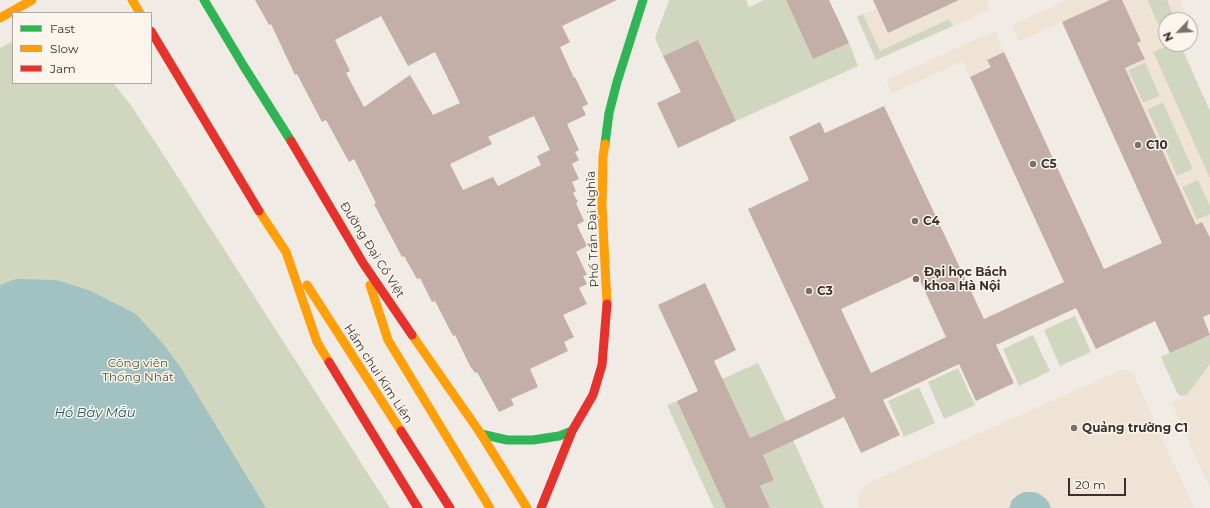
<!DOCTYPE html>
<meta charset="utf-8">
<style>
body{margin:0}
#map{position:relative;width:1210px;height:508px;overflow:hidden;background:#f0ebe5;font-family:Montserrat,sans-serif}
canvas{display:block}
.legend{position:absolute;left:12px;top:12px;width:140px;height:72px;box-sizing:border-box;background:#fbf5ee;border:1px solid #aea6a0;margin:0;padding:5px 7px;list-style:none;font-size:12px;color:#3b302b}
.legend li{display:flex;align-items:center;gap:8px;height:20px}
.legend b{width:20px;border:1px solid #aea6a0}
.north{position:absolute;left:1158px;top:12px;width:40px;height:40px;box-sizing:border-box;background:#fbf5ee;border:1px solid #aea6a0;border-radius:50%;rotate:245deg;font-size:11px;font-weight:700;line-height:16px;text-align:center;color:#3b302b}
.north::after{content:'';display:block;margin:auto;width:14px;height:18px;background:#7a716c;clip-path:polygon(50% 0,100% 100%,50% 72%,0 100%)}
.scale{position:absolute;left:1068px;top:478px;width:58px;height:18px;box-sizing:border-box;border:2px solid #3b302b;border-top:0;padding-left:5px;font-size:12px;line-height:14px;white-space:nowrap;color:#3b302b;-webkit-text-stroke:3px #fbf5ee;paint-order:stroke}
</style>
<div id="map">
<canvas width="1210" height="508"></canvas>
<ul class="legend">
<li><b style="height:5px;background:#30b455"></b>Fast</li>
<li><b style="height:5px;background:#ff9f0a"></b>Slow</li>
<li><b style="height:5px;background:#e5322d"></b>Jam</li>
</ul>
<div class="north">N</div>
<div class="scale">20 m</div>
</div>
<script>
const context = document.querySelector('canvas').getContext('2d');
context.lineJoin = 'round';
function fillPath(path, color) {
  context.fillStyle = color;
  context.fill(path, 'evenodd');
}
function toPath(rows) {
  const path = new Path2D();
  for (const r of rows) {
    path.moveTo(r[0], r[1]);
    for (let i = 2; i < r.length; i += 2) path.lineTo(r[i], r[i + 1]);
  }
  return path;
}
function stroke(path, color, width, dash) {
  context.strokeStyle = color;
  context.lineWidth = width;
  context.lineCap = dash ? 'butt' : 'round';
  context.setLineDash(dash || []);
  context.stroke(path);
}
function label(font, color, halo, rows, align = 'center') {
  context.font = font + ' Montserrat,sans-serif';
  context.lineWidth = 3;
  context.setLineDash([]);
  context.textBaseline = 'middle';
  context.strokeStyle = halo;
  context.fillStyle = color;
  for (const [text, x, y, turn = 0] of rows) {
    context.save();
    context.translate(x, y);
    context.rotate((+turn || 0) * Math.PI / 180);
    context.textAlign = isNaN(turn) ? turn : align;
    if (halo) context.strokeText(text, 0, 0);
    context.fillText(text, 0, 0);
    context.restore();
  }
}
fillPath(toPath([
 [669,0,746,0,749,7,764,0,786,0,813,59,849,43,858,66,736,121,698,40,663,56,655,38],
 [1147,0,1167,0,1176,20,1166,20,1166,35,1163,36],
 [863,14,881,50,949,19,953,26,876,60,857,17],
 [13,41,13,83,113,83,130,104,163,154,390,508,0,508,0,48],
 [1170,44,1180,44,1210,111,1210,179,1153,52],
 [1145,62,1160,96,1143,103,1128,70],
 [1163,102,1193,169,1177,176,1147,109],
 [1198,179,1210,206,1210,214,1197,220,1182,187],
 [1075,316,1091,352,1060,366,1044,330],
 [1033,335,1050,371,1019,386,1003,349],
 [1210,335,1210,364,1188,394,1184,396,1180,396,1177,393,1161,357],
 [758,363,786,421,750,438,722,379],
 [958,368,975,405,944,419,928,382],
 [919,387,935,423,904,437,888,401],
 [677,401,726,508,714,508,667,405],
 [793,440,824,508,770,508,760,486,774,480,763,455]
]), '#d1d6bf');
fillPath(toPath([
 [952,0,991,0,986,2,989,10,953,26,949,19,880,51,863,14,877,8,888,33],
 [1067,0,1110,0,1019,41,1012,25],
 [1122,0,1147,0,1163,35,1166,35,1166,44,1170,44,1153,52,1210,179,1210,206,1198,180,1182,187,1197,220,1210,214,1209,237,1203,222,1196,225,1125,68,1144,59,1138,46,1124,49,1141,41],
 [1145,62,1160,96,1143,103,1128,70],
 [1163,102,1193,169,1177,176,1147,110],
 [1167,0,1180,0,1189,20,1176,20],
 [995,31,1004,52,988,60,991,67,970,77,963,61,892,93,886,80],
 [1210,364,1210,488,1172,404,1188,394],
 [1121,370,1127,370,1133,374,1194,508,859,508,858,497,864,487,870,482]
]), '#eee3d5');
fillPath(toPath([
 [16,279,57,280,91,291,136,314,164,345,181,368,266,508,0,508,0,285],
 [1024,492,1032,492,1038,493,1045,498,1049,503,1051,508,1009,508,1012,500,1018,495]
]), '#a1c2c1');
fillPath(toPath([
 [255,0,617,0,562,26,570,42,560,47,574,78,575,77,588,104,582,107,586,115,567,124,579,150,575,152,579,160,572,164,579,179,572,182,576,191,573,193,578,202,576,203,584,221,577,225,587,246,576,252,587,275,583,276,587,284,579,288,587,304,563,315,574,337,564,342,568,351,530,369,538,387,511,399,514,405,499,412,477,372,475,373,470,366,455,335,453,336,435,301,432,302,420,278,417,279,404,256,402,257,374,204,376,203,354,159,349,162,326,120,322,122,297,74,295,75,271,24,269,25],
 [381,16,408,66,435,52,460,103,433,115,410,75,364,107,346,73,350,71,335,40],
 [534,116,550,150,537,156,541,165,498,186,493,177,463,190,450,164,492,144,488,137],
 [786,0,829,0,849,43,813,59],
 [873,0,959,0,888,33],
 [1110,0,1122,0,1141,41,1137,43,1145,59,1125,68,1196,225,1202,222,1210,238,1210,314,1203,317,1210,335,1170,353,1155,321,1096,349,1076,308,996,345,1014,383,976,401,959,364,883,400,900,435,861,453,844,417,763,455,774,480,760,486,770,508,726,508,677,401,698,391,658,305,705,283,736,350,714,361,750,438,836,398,748,209,809,180,789,137,820,122,825,133,884,106,984,319,1064,282,970,77,991,67,987,60,1004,52,1104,269,1162,243,1062,22],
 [917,274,946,337,871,373,841,309],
 [698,40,736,121,678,148,657,103,681,92,663,56]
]), '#c3afa7');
stroke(toPath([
 [204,0,243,65,291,141],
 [605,144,609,113,617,82,643,0],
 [481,434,507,440,533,440,559,436,572,431]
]), '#30b455', 9);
stroke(toPath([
 [132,0,140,13],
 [0,18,32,0],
 [605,144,603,156,602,206,607,304],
 [259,211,286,252,317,342,329,362],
 [307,285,401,431],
 [370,285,388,340,490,508],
 [412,335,481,434,527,508]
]), '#ff9f0a', 9);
stroke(toPath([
 [151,31,259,211],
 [291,141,363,263,412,335],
 [329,362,418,508],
 [401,431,450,508],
 [541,508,572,431,593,395,602,365,607,304]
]), '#e5322d', 9);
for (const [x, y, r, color] of [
 [1138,145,4,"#7a716c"],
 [1033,164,4,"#7a716c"],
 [915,221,4,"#7a716c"],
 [916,279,4,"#7a716c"],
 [809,291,4,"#7a716c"],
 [1074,428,4,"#7a716c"]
]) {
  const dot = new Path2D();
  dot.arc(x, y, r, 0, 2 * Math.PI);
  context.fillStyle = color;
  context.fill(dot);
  stroke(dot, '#fbf5ee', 1.5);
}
label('bold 12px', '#3b302b', '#fbf5ee', [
 ["C10",1146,145],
 ["C5",1041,164],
 ["C4",923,221],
 ["Đại học Bách",924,272],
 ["khoa Hà Nội",924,286],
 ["C3",817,291],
 ["Quảng trường C1",1082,428]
], 'left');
label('12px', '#3b302b', '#fbf5ee', [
 ["Phố Trần Đại Nghĩa",593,229,-92],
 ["Đường Đại Cồ Việt",372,250,58],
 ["Hầm chui Kim Liên",378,374,57]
]);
label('12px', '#4a5a2e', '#fbf5ee', [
 ["Công viên",138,363],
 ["Thống Nhất",138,377]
]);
label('italic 13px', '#1f5a5e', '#fbf5ee', [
 ["Hồ Bảy Mẫu",95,413]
]);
</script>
